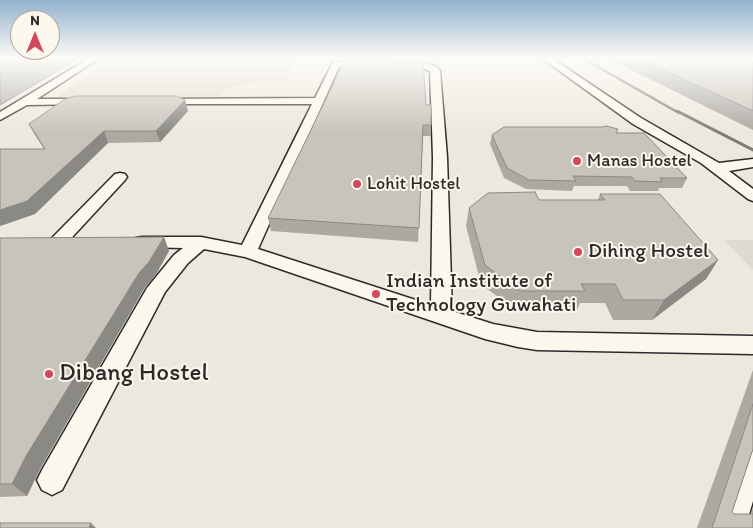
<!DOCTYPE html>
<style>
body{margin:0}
#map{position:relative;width:753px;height:528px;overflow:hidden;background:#fbf7ec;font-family:Itim,sans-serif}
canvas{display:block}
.north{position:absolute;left:10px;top:10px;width:50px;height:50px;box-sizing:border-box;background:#fbf7ec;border:1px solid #a8a59f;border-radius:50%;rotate:0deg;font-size:14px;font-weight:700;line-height:20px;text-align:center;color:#2b2b2b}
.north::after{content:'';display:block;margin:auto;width:18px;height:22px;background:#d1495b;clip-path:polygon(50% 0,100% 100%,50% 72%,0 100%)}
</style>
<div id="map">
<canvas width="753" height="528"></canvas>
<div class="north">N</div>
</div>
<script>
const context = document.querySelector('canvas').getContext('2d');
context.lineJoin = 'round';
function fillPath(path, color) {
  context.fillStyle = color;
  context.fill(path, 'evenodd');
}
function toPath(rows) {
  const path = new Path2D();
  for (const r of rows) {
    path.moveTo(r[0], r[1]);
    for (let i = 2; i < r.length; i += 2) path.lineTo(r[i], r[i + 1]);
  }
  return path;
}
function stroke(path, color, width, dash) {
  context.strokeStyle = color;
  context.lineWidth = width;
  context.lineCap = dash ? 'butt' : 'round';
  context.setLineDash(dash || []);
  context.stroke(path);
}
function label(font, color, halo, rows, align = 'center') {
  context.font = font + ' Itim,sans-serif';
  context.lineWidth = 4;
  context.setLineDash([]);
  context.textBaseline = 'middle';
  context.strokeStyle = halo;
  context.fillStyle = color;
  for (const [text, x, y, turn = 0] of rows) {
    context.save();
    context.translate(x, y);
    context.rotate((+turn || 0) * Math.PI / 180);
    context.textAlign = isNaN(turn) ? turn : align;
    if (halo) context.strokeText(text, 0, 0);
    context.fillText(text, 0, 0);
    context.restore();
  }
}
fillPath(toPath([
 [0,59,753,59,753,528,0,528]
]), '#ebe8de');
fillPath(toPath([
 [113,59,294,59,288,81,258,81,226,89,219,96,54,99],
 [724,240,753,240,753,270]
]), '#dddad0');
const water = toPath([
 [0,59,77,59,0,105,0,59]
]);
fillPath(water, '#b1afa7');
stroke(water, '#7b7a75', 1);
stroke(toPath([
 [584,59,679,113]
]), '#7b7a75', 2.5);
stroke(toPath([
 [677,111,753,150]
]), '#7b7a75', 3);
const minor = toPath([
 [88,59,98,59,37,99,86,99,91,102,90,104,27,105,0,120,0,112,88,59],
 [543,59,553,59,641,118,719,163,753,159,753,167,729,171,753,189,753,201,748,199,701,163,633,124,543,59],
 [367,61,372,64,370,66,339,67,258,249,431,305,433,157,430,71,425,69,397,67,392,64,397,61,426,63,437,67,440,71,447,157,452,311,493,324,537,332,753,336,753,354,537,350,518,347,485,339,245,257,204,249,188,263,165,292,62,490,52,495,42,490,37,480,42,470,147,288,174,255,183,248,142,247,136,246,133,242,136,238,142,237,201,237,242,245,312,104,161,104,156,101,157,99,315,98,333,62,367,61],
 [120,173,125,174,127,177,125,180,63,247,57,249,51,247,48,243,51,239,115,174,120,173],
 [753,440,753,501,745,528,713,528,743,444,753,440]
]);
stroke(minor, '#2b2b2b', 3);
fillPath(minor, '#fbf7ec');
fillPath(toPath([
 [609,59,753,59,753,130],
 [185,100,188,111,160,142,108,143,35,214,0,226,0,149,44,149,35,135,29,124],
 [426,105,431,125,430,136,423,136,418,242,271,231,268,218],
 [616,133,687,178,682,188,659,188,658,191,630,191,627,186,574,186,572,191,526,189,504,178,490,144,492,135],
 [600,194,718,260,706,279,652,320,613,320,605,303,580,303,577,310,515,310,481,284,466,226,469,208,539,200,598,200],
 [164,237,169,251,155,276,145,287,40,469,27,496,0,497,0,238],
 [753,370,753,449,732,512,734,514,751,514,753,507,753,528,697,528]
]), '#aba9a2');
fillPath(toPath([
 [185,100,188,111,160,142,156,131],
 [104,131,108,143,35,214,0,226,0,210],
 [164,237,169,251,155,276,145,287,40,469,27,496,12,484,26,456,139,273],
 [718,260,706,279,652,320,664,300],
 [91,523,96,528,89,528]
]), '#8b8984');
const building = toPath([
 [640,59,753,59,753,111,640,59],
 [345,60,423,61,426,105,431,105,431,125,423,125,419,228,268,218,345,60],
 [75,96,176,96,185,100,156,131,104,131,27,201,0,210,0,149,45,149,29,124,65,99,75,96],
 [606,126,618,129,616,133,644,133,687,178,660,178,662,182,635,181,632,177,573,176,576,181,529,180,507,168,492,135,504,127,603,127,606,126],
 [535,192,539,200,605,200,600,194,660,194,718,260,664,300,623,300,615,284,581,284,585,291,520,291,485,265,469,208,488,193,535,192],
 [164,237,149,262,139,273,26,456,12,484,0,484,0,238,164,237],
 [753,404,753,449,732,512,734,514,753,514,753,528,712,528,753,404],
 [0,523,91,523,89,528,0,528,0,523]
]);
fillPath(building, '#c7c4bc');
stroke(building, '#8b8984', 1);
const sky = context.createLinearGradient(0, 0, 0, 133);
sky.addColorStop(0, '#92b2ce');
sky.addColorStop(0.44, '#fdfbf6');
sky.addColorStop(1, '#fdfbf600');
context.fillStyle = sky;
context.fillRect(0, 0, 753, 133);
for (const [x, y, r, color] of [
 [577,161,5,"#d1495b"],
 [357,184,5,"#d1495b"],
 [578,252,5,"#d1495b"],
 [376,294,5,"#d1495b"],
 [49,374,5,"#d1495b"]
]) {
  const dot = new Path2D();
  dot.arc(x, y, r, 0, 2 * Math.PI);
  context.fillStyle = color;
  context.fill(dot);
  stroke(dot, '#fbf7ec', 2);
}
label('18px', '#2b2b2b', '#fbf7ec', [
 ["Manas Hostel",587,161],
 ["Lohit Hostel",367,184]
], 'left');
label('21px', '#2b2b2b', '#fbf7ec', [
 ["Dihing Hostel",588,252],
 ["Indian Institute of",386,282],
 ["Technology Guwahati",386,306]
], 'left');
label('25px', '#2b2b2b', '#fbf7ec', [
 ["Dibang Hostel",59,374]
], 'left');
</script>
